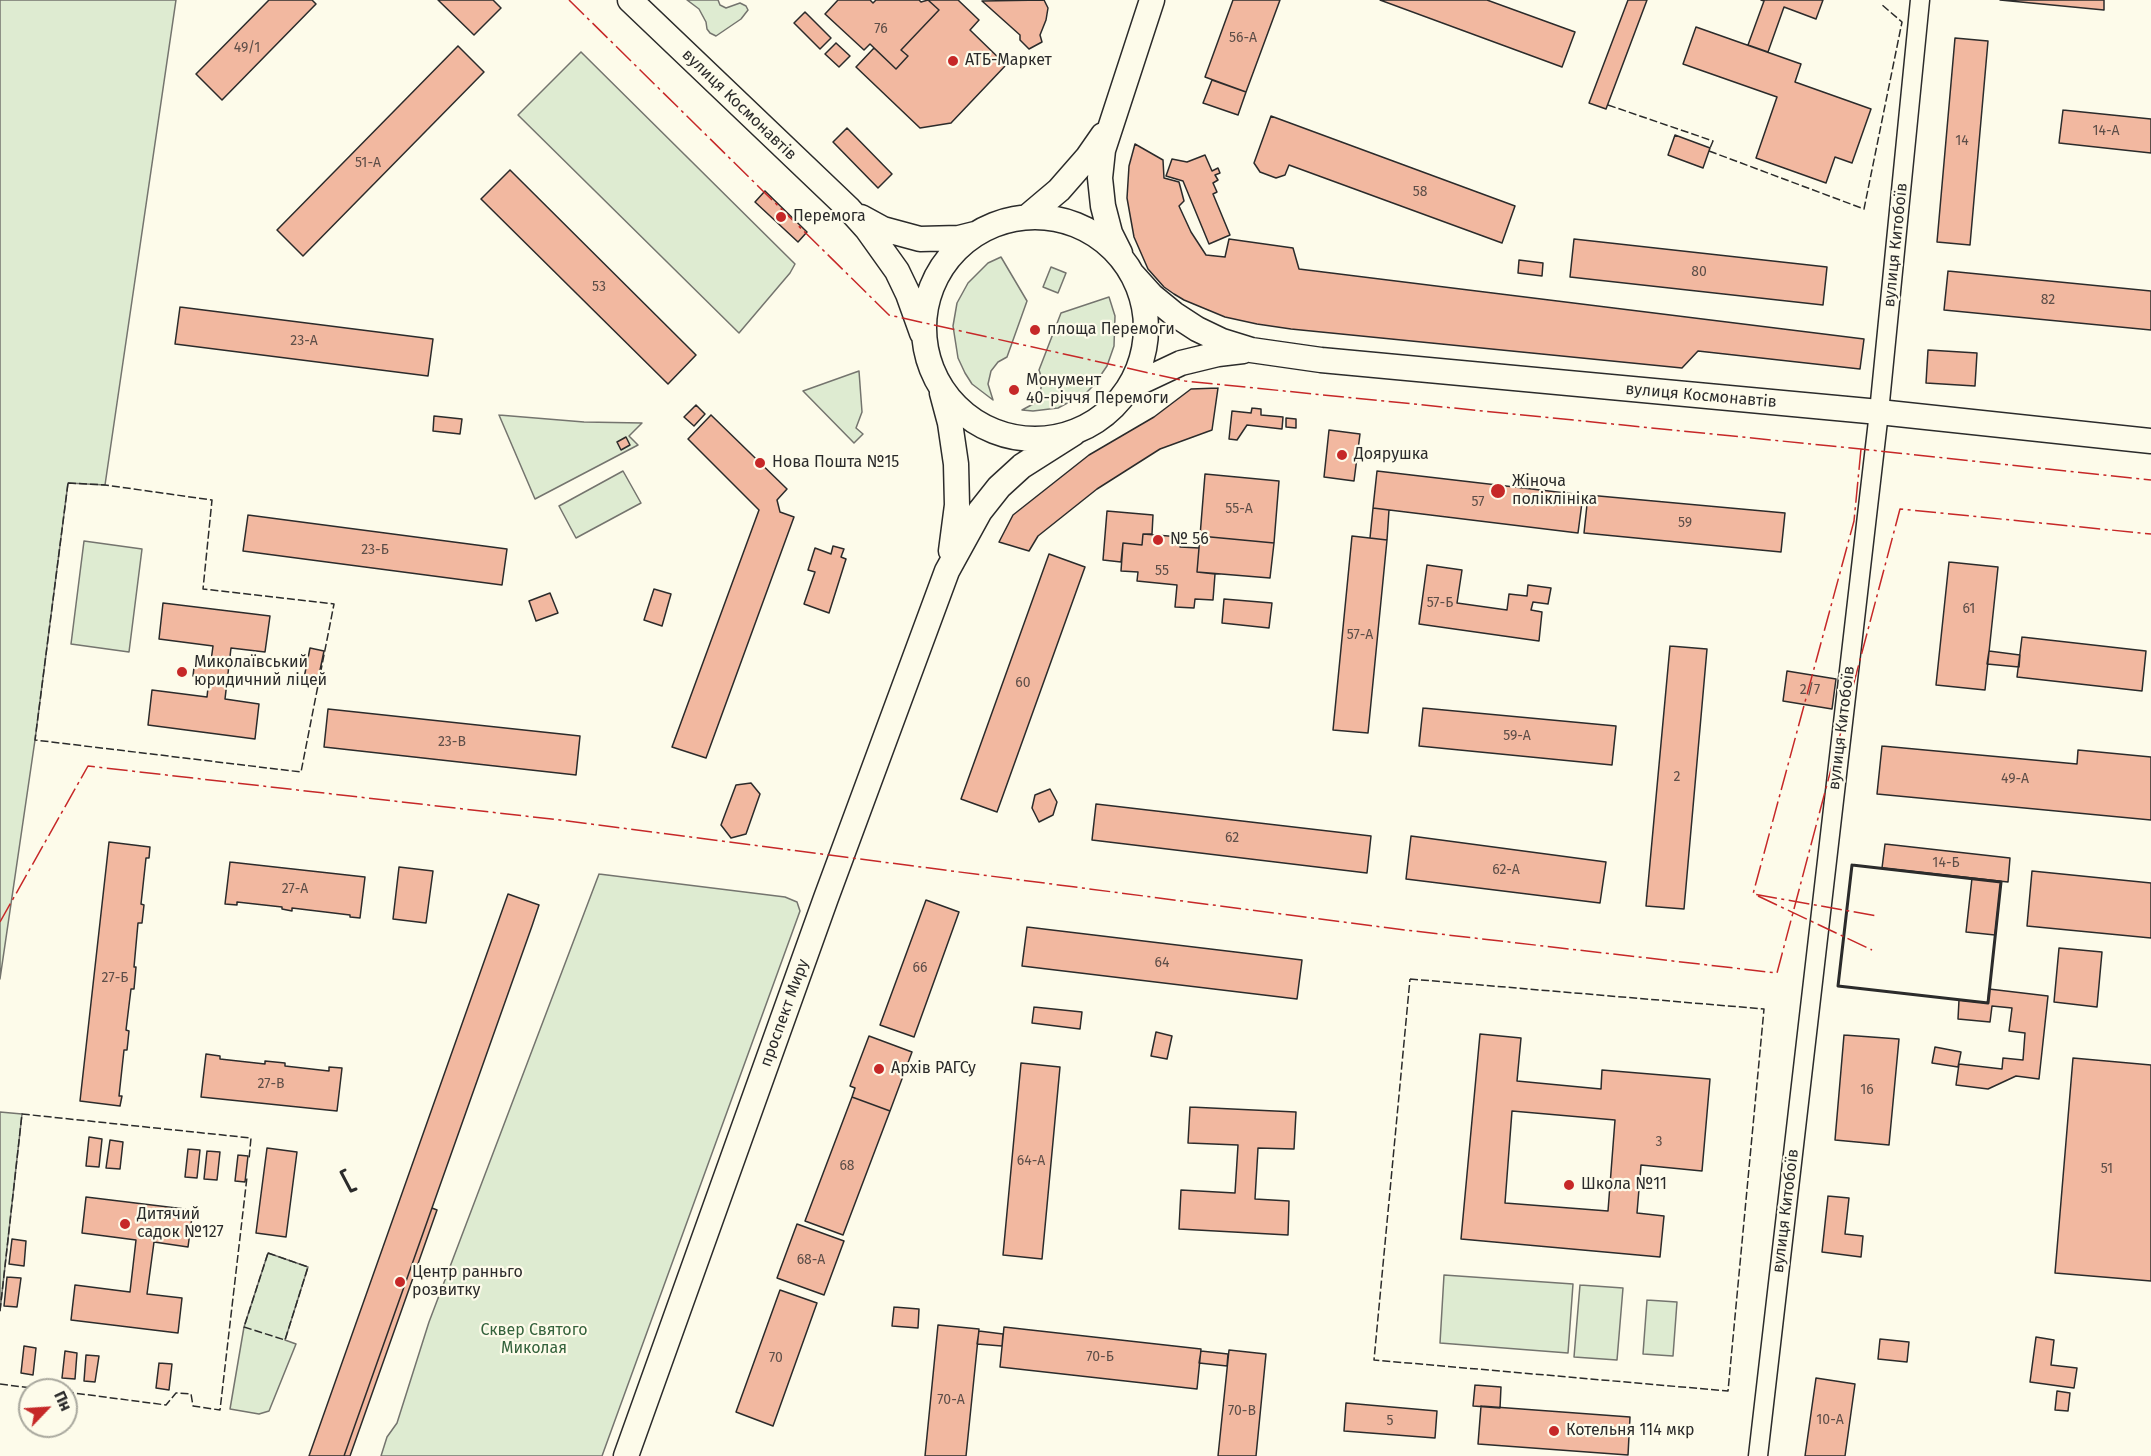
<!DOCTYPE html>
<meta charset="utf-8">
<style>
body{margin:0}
#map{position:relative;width:2151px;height:1456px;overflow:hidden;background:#fdfbea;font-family:"Fira Sans",sans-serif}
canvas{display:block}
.north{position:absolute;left:18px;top:1378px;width:60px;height:60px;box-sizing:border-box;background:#fdfbea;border:2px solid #a9a89e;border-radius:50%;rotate:65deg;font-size:16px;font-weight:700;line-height:24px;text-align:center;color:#2b2b2b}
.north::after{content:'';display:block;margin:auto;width:21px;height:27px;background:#c62828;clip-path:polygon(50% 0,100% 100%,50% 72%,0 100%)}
</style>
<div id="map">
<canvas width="2151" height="1456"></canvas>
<div class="north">Пн</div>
</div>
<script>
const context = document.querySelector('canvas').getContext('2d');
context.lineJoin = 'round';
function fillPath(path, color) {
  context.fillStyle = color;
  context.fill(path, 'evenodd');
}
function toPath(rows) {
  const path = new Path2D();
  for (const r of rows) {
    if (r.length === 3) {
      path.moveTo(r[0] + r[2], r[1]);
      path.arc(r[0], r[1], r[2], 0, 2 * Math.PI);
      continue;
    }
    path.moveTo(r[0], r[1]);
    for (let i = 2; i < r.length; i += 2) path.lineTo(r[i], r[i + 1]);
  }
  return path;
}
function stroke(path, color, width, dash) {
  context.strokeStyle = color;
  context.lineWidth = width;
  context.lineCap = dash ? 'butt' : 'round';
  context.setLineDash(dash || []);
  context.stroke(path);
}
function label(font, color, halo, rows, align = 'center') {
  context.font = font + ' "Fira Sans",sans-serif';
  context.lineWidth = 4.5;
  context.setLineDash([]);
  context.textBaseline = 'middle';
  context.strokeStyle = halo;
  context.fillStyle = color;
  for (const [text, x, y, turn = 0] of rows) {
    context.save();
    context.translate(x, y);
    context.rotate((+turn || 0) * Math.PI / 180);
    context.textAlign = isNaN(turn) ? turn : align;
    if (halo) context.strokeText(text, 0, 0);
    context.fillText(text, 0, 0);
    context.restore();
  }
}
const green = toPath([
 [0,0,176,0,105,485,68,483,35,740,0,979,0,0],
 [687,0,718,0,720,5,726,8,740,3,746,6,748,10,741,19,716,36,710,33,707,29,706,22,699,9,687,0],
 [581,52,795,264,790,273,739,333,518,115,581,52],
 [1001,257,1027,301,1007,357,998,362,991,371,988,384,993,400,972,384,965,373,958,358,953,326,957,303,968,283,988,263,1001,257],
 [1051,267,1066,273,1058,293,1043,287,1051,267],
 [1109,297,1115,316,1114,346,1107,366,1094,385,1086,393,1058,408,1033,411,1022,410,1035,403,1040,396,1042,379,1039,370,1061,313,1109,297],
 [859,371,862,412,856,428,863,434,854,443,803,391,859,371],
 [499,415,584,422,642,423,629,436,638,445,535,499,499,415],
 [623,471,641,503,576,538,559,506,623,471],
 [84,541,142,549,129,652,71,644,84,541],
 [599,874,785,897,797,902,800,911,602,1456,381,1456,387,1437,397,1423,429,1322,599,874],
 [0,1112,22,1114,0,1311,0,1112],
 [268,1253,308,1267,285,1340,296,1344,269,1411,259,1414,230,1409,244,1327,268,1253],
 [1444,1275,1573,1284,1568,1353,1440,1343,1444,1275],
 [1580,1285,1623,1288,1617,1360,1574,1357,1580,1285],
 [1647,1300,1677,1302,1673,1356,1643,1354,1647,1300]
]);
fillPath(green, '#deebd1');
stroke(green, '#74746e', 1.5);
const building = toPath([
 [269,0,312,0,316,4,222,100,196,74,269,0],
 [438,0,493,0,501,8,474,35,438,0],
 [838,0,870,0,873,3,876,0,919,0,921,2,928,0,939,10,901,50,908,56,896,69,870,44,864,50,825,14,838,0],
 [928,0,958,0,979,20,970,30,1006,65,951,123,920,128,856,67,874,48,896,69,908,56,901,50,939,10,928,0],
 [1044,0,1048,8,1046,20,1040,35,1042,42,1029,49,1020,40,1020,35,982,1,1044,0],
 [1233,0,1280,0,1246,92,1205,77,1233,0],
 [1380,0,1487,0,1575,32,1562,67,1380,0],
 [1628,0,1647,0,1606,109,1589,103,1628,0],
 [1761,0,1823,0,1816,19,1784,7,1768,52,1748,45,1764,1,1761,0],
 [2000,0,2104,0,2104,10,2000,0],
 [805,12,831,38,820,49,794,23,805,12],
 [1696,27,1801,64,1795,82,1871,109,1852,163,1835,157,1826,183,1756,158,1777,97,1683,64,1696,27],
 [1955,38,1988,41,1970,245,1937,242,1955,38],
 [836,43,850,56,839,67,825,54,836,43],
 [458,46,484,72,303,256,277,230,458,46],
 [1212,80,1246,92,1238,115,1203,103,1212,80],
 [2063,110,2151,119,2151,153,2059,143,2063,110],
 [1271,116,1515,206,1502,243,1289,165,1285,175,1276,178,1260,172,1254,163,1271,116],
 [847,128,892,174,878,188,833,142,847,128],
 [1675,135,1710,148,1703,168,1668,155,1675,135],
 [1135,144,1163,160,1164,178,1179,182,1184,201,1179,206,1191,232,1206,255,1225,257,1229,239,1293,248,1299,269,1864,339,1860,369,1698,351,1682,368,1291,329,1257,324,1225,317,1184,300,1174,294,1164,287,1148,269,1134,237,1127,198,1129,166,1135,144],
 [1205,155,1212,171,1218,168,1220,173,1215,175,1218,180,1213,183,1217,192,1213,194,1230,235,1209,244,1183,181,1166,176,1172,159,1187,162,1205,155],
 [510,170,696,355,668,384,481,199,510,170],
 [765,191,807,232,798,242,755,202,765,191],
 [1574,239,1827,267,1823,305,1570,277,1574,239],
 [1519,260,1543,263,1542,276,1518,273,1519,260],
 [1948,271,2151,291,2151,330,1944,310,1948,271],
 [180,307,433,339,428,376,175,344,180,307],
 [1928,350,1977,353,1975,386,1926,383,1928,350],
 [1218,388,1212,430,1160,449,1097,489,1038,536,1029,551,999,542,1013,515,1089,455,1154,417,1191,389,1218,388],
 [696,405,705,414,694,426,684,417,696,405],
 [1252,408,1261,409,1261,415,1283,417,1282,429,1247,425,1237,440,1229,439,1232,411,1251,413,1252,408],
 [711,415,787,489,777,500,780,512,794,517,706,758,672,747,759,510,688,439,711,415],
 [434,416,462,419,460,434,433,431,434,416],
 [1286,418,1296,419,1296,428,1286,427,1286,418],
 [1329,430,1360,434,1354,481,1324,477,1329,430],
 [626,437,630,445,621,450,617,442,626,437],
 [1377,471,1583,495,1578,533,1373,508,1377,471],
 [1205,474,1279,481,1274,543,1200,536,1205,474],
 [1588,495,1785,513,1781,552,1584,533,1588,495],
 [1373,508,1389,510,1387,540,1370,538,1373,508],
 [1107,511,1153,515,1152,534,1143,534,1142,545,1123,543,1121,562,1103,560,1107,511],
 [248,515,507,549,502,585,243,551,248,515],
 [1143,534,1181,537,1180,547,1199,548,1197,572,1215,574,1213,600,1195,599,1194,608,1175,607,1177,585,1137,581,1138,572,1121,571,1123,543,1142,545,1143,534],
 [1200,536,1274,543,1270,578,1197,572,1200,536],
 [1352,536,1387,540,1368,733,1333,730,1352,536],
 [833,546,844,549,841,557,846,559,829,613,804,604,815,572,808,570,815,548,831,554,833,546],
 [1049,554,1085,567,997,812,961,799,1049,554],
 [1949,562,1998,567,1985,690,1936,685,1949,562],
 [1427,565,1462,570,1457,603,1507,610,1509,594,1527,596,1528,585,1551,588,1548,604,1533,602,1531,610,1542,612,1539,641,1419,624,1427,565],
 [654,589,671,594,662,626,644,620,654,589],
 [550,593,558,613,536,621,529,601,550,593],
 [1224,599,1272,603,1269,628,1222,623,1224,599],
 [163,603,270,616,265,652,231,648,225,699,259,704,255,739,148,725,152,690,207,697,209,678,193,676,195,659,211,661,213,646,159,639,163,603],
 [2022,637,2146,651,2142,691,2017,677,2022,637],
 [1670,646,1707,649,1684,909,1646,906,1670,646],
 [310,648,324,651,318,680,304,678,310,648],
 [1989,651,2020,655,2019,667,1987,664,1989,651],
 [1787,671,1836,679,1832,709,1783,701,1787,671],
 [1423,708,1616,726,1612,765,1419,746,1423,708],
 [328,709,580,736,576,775,324,747,328,709],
 [1882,746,2077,764,2078,750,2151,757,2151,820,1877,794,1882,746],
 [751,783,760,794,746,834,731,838,721,825,736,785,751,783],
 [1050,789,1057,802,1053,815,1039,822,1032,808,1035,795,1050,789],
 [1096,804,1371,836,1367,873,1092,840,1096,804],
 [1411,836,1606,862,1600,903,1406,879,1411,836],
 [109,842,150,847,149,858,146,858,141,904,144,905,142,923,138,923,134,967,136,967,134,989,131,989,126,1030,129,1031,127,1050,124,1050,119,1096,122,1096,120,1106,80,1101,109,842],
 [1885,844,2010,858,2008,882,1882,868,1885,844],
 [230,862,365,877,360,918,350,917,350,915,292,908,292,911,282,909,282,907,237,902,237,905,225,904,230,862],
 [399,867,433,871,426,923,393,919,399,867],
 [2032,871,2151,883,2151,938,2027,926,2032,871],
 [1972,878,2001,882,1995,935,1966,932,1972,878],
 [508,894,539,905,532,926,344,1456,309,1456,508,894],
 [926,900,959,912,914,1037,880,1025,926,900],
 [1027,927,1302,960,1297,999,1022,966,1027,927],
 [2059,948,2102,952,2097,1007,2054,1002,2059,948],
 [1989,989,2048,996,2039,1079,2016,1076,1988,1089,1956,1085,1959,1064,2002,1069,2003,1058,2023,1060,2025,1033,2009,1031,2012,1008,1992,1006,1990,1022,1958,1019,1959,1000,1988,1003,1989,989],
 [1034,1007,1082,1012,1080,1029,1032,1023,1034,1007],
 [1156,1032,1172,1036,1167,1059,1151,1056,1156,1032],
 [1480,1034,1521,1038,1517,1081,1601,1089,1602,1070,1710,1079,1702,1171,1641,1165,1637,1213,1664,1216,1660,1257,1461,1239,1480,1034],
 [1512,1111,1615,1120,1608,1211,1505,1203,1512,1111],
 [1844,1035,1899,1039,1889,1145,1835,1140,1844,1035],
 [869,1036,912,1052,890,1111,852,1097,855,1088,850,1086,869,1036],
 [1935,1047,1961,1052,1958,1067,1932,1063,1935,1047],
 [206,1054,220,1056,220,1059,265,1064,265,1061,285,1063,285,1066,329,1071,329,1067,342,1068,337,1111,201,1097,206,1054],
 [2073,1058,2151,1065,2151,1281,2055,1273,2073,1058],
 [1021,1063,1060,1067,1042,1259,1003,1255,1021,1063],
 [852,1097,890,1111,843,1235,805,1221,852,1097],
 [1190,1107,1296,1112,1294,1149,1258,1148,1255,1199,1289,1201,1288,1235,1179,1229,1181,1190,1235,1193,1238,1145,1188,1143,1190,1107],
 [89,1137,102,1139,99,1167,86,1166,89,1137],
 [110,1140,123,1142,120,1169,106,1168,110,1140],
 [267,1148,297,1152,286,1237,256,1233,267,1148],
 [188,1149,200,1150,197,1178,185,1177,188,1149],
 [207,1151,220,1152,217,1180,204,1179,207,1151],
 [238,1155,248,1156,245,1182,235,1181,238,1155],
 [1828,1196,1849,1198,1845,1234,1863,1236,1861,1257,1822,1252,1828,1196],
 [86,1197,193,1210,188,1247,154,1242,147,1294,182,1298,178,1333,71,1320,75,1285,130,1292,136,1240,82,1233,86,1197],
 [432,1208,437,1210,350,1456,344,1456,432,1208],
 [797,1224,844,1241,824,1295,777,1278,797,1224],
 [12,1239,26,1241,24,1266,9,1264,12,1239],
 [7,1277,21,1278,17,1307,4,1306,7,1277],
 [780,1290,817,1303,773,1426,736,1412,780,1290],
 [894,1307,919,1309,918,1328,892,1326,894,1307],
 [938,1325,979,1329,966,1456,925,1456,938,1325],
 [1004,1327,1201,1349,1197,1389,1000,1367,1004,1327],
 [979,1331,1003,1334,1002,1346,977,1344,979,1331],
 [2036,1337,2054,1340,2051,1365,2077,1368,2074,1388,2030,1382,2036,1337],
 [1880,1339,1909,1342,1907,1362,1878,1359,1880,1339],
 [24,1346,36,1348,33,1375,21,1373,24,1346],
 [1229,1350,1266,1354,1256,1456,1218,1456,1229,1350],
 [65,1351,77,1353,75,1379,62,1378,65,1351],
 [1201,1351,1228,1354,1227,1366,1199,1363,1201,1351],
 [86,1355,99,1356,95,1382,84,1381,86,1355],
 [159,1363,172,1364,169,1390,156,1388,159,1363],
 [1816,1378,1855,1384,1845,1456,1805,1456,1816,1378],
 [1475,1385,1501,1387,1500,1408,1473,1406,1475,1385],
 [2057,1391,2070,1393,2068,1411,2055,1410,2057,1391],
 [1346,1403,1437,1411,1435,1438,1344,1431,1346,1403],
 [1481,1406,1630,1417,1628,1455,1478,1444,1481,1406]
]);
fillPath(building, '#f2b8a0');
stroke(building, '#2b2b2b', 1.5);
const minor = toPath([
 [1758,1456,1879,412,1920,0]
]);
const secondary = toPath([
 [630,0,849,209,867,229,897,271,908,294,922,333],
 [1035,328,111],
 [861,217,883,229,920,239,959,238,975,234],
 [1027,217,1059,190,1087,158,1103,135],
 [1120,253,1110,233,1103,206,1100,178,1103,150,1152,0],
 [1133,275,1152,296,1174,314,1197,329,1222,341,1251,350,1321,360,1879,412,2151,441],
 [1130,387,1181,363,1218,354,1243,351],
 [942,393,950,423,956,464,957,505,951,551],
 [626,1456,826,898,947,571,980,511,999,487,1022,466,1074,433]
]);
stroke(minor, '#2b2b2b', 21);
stroke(secondary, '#2b2b2b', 27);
stroke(minor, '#fdfbea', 18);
stroke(secondary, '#fdfbea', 24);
stroke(toPath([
 [1608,105,1713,141,1710,148],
 [1709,151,1864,209,1902,22,1881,4],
 [68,483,105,485,212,500,203,589,334,604,301,772,35,740,68,483],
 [1410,979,1764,1009,1728,1391,1374,1360,1410,979],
 [268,1253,308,1267,285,1340,244,1327,268,1253],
 [0,1311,22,1114,251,1138,249,1159],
 [0,1384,47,1390],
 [66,1392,166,1405,176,1393,191,1394,193,1406,220,1410,247,1177]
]), '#2b2b2b', 1.5, [8, 3]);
stroke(toPath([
 [1852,865,2001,882,1988,1003,1838,986,1852,865],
 [345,1170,341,1172,351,1191,356,1189]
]), '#2b2b2b', 3);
stroke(toPath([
 [569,0,889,315,1185,381,1861,449,2151,480],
 [1861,449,1854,521,1753,894,1877,916],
 [1758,896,1872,950],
 [0,922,88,766,560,820,1405,930,1777,973,1900,509,2151,534]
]), '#c62828', 1.5, [21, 4.5, 3, 4.5]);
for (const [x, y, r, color] of [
 [953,61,6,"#c62828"],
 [781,217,6,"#c62828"],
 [1035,330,6,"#c62828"],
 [1014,390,6,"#c62828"],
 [1342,455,6,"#c62828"],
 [760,463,6,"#c62828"],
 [1498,491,8,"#c62828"],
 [1158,540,6,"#c62828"],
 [182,672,6,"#c62828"],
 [879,1069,6,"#c62828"],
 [1569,1185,6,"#c62828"],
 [125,1224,6,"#c62828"],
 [400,1282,6,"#c62828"],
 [1554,1431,6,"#c62828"]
]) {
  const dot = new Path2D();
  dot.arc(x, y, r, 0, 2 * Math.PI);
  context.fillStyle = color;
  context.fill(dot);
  stroke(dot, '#fdfbea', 2);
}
label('14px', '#5d4e48', null, [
 ["76",881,29],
 ["56-А",1243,38],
 ["49/1",247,48],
 ["14-А",2106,131],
 ["14",1962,141],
 ["51-А",368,163],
 ["58",1420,192],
 ["80",1699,272],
 ["53",599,287],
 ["82",2048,300],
 ["23-А",304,341],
 ["57",1478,502],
 ["55-А",1239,509],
 ["59",1685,523],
 ["23-Б",375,550],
 ["55",1162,571],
 ["57-Б",1440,603],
 ["61",1969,609],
 ["57-А",1360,635],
 ["60",1023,683],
 ["2/7",1810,690],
 ["59-А",1517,736],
 ["23-В",452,742],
 ["2",1677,777],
 ["49-А",2015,779],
 ["62",1232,838],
 ["14-Б",1946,863],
 ["62-А",1506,870],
 ["27-А",295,889],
 ["64",1162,963],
 ["66",920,968],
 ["27-Б",115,978],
 ["27-В",271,1084],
 ["16",1867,1090],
 ["3",1659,1142],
 ["64-А",1031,1161],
 ["68",847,1166],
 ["51",2107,1169],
 ["68-А",811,1260],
 ["70-Б",1100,1357],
 ["70",776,1358],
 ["70-А",951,1400],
 ["70-В",1242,1411],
 ["10-А",1830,1420],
 ["5",1390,1421]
]);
label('16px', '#2b2b2b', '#fdfbea', [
 ["АТБ-Маркет",965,61],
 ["Перемога",793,217],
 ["площа Перемоги",1047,330],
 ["Монумент",1026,381],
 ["40-річчя Перемоги",1026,399],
 ["Доярушка",1354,455],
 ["Нова Пошта №15",772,463],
 ["Жіноча",1512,482],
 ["поліклініка",1512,500],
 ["№ 56",1170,540],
 ["Миколаївський",194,663],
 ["юридичний ліцей",194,681],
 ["Архів РАГСу",891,1069],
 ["Школа №11",1581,1185],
 ["Дитячий",137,1215],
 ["садок №127",137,1233],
 ["Центр ранньго",412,1273],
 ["розвитку",412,1291],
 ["Котельня 114 мкр",1566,1431]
], 'left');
label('16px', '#2b2b2b', '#fdfbea', [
 ["вулиця Космонавтів",739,105,44],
 ["вулиця Китобоїв",1896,245,-84],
 ["вулиця Космонавтів",1701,396,5],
 ["вулиця Китобоїв",1842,728,-83],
 ["проспект Миру",785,1013,-70],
 ["вулиця Китобоїв",1786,1211,-83]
]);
label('16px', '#34623c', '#fdfbea', [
 ["Сквер Святого",534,1331],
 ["Миколая",534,1349]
]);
</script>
